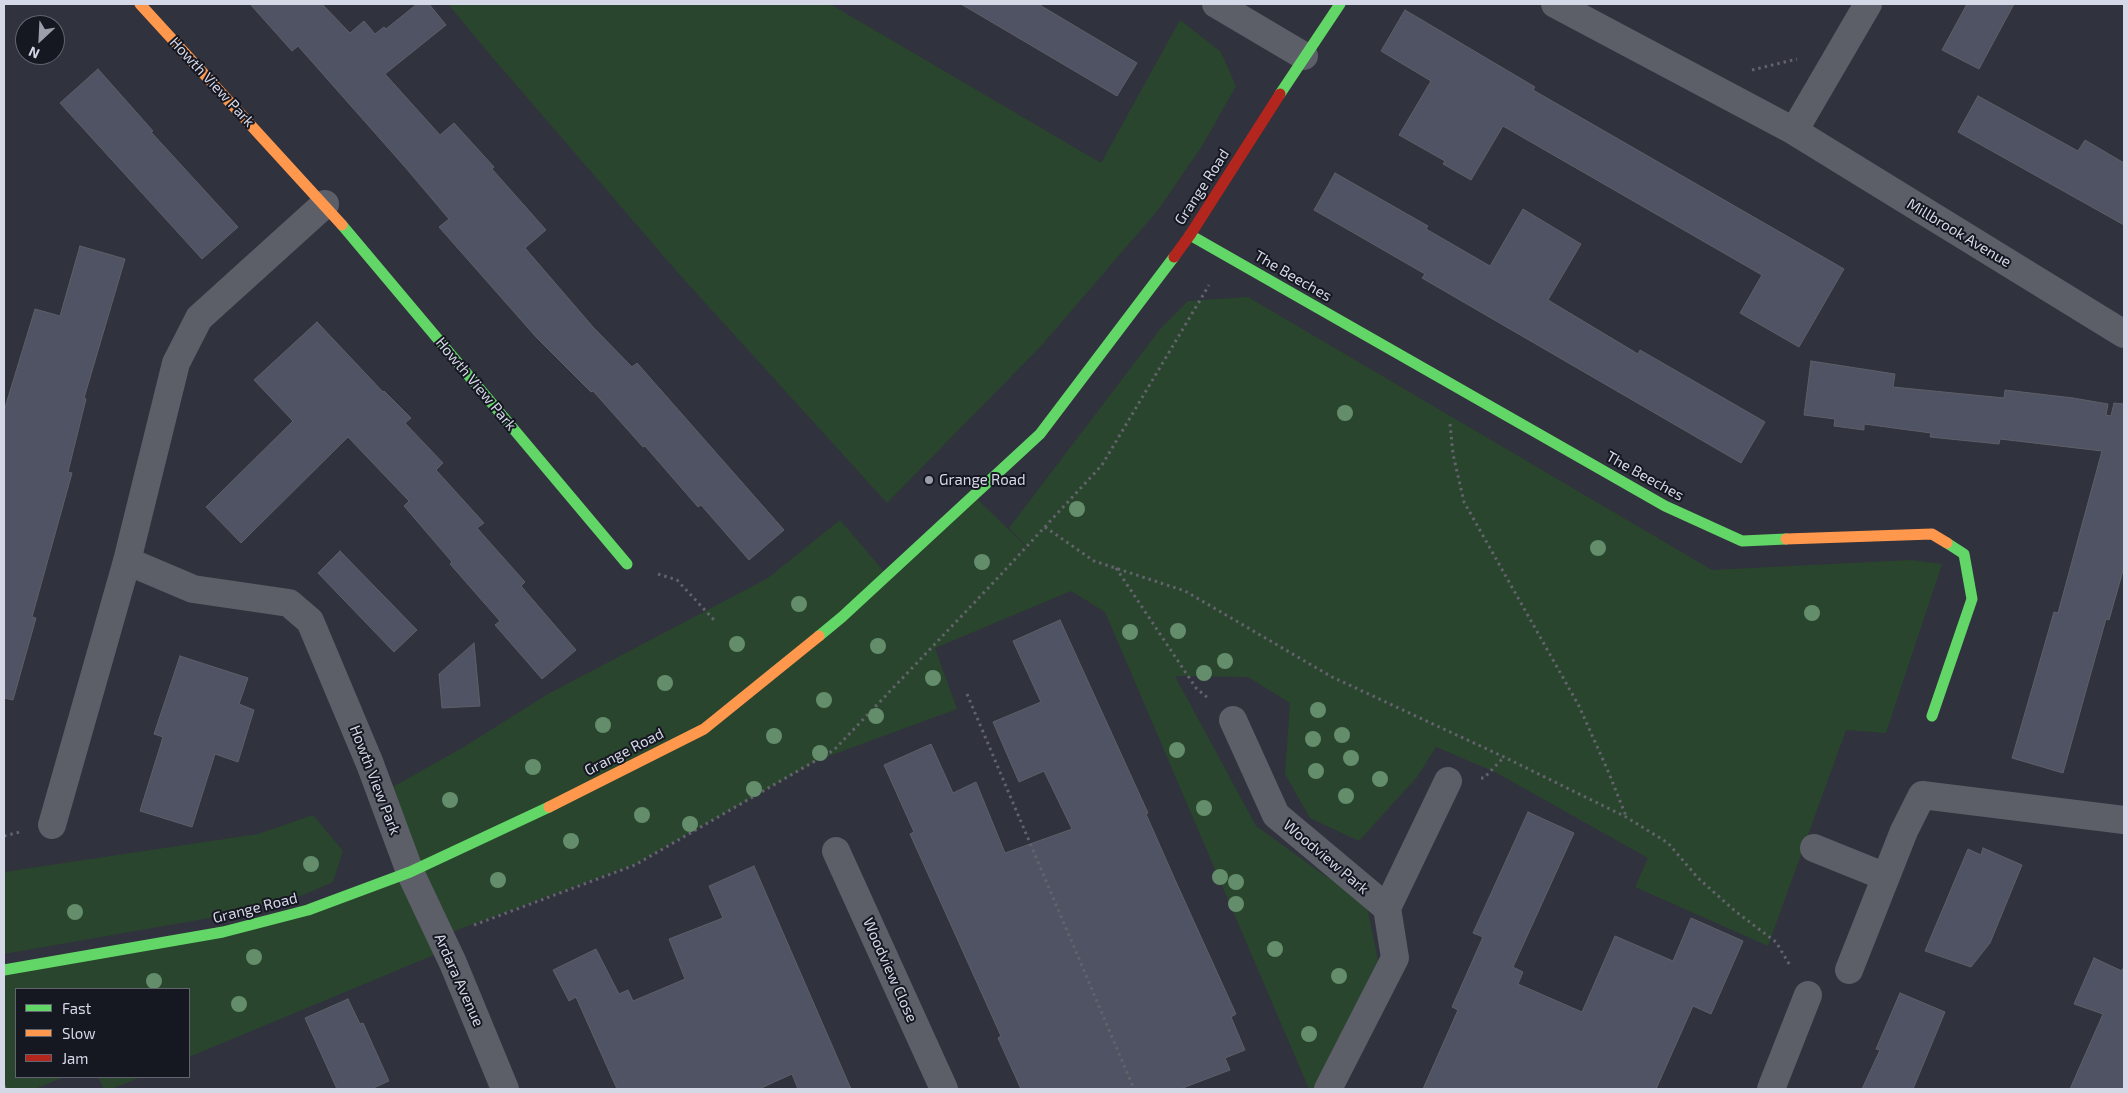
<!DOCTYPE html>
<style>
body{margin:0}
#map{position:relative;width:2128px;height:1093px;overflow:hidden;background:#30323d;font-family:"Exo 2",sans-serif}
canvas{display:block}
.frame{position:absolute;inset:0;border:5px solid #d5d8e6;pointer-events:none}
.legend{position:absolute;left:15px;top:988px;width:175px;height:90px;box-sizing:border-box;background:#151721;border:1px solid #626470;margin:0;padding:6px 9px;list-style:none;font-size:15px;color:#d5d8e6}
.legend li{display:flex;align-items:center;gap:10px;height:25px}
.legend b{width:25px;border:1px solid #626470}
.north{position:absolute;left:15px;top:15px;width:50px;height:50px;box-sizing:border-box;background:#151721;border:1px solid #626470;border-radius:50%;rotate:205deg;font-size:14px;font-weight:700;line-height:20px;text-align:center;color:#d5d8e6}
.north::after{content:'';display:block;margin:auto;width:18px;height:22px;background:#9b9eab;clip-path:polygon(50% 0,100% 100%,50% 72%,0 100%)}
</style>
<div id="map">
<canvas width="2128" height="1093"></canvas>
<div class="frame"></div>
<ul class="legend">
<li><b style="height:6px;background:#63d668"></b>Fast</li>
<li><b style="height:6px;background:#ff974d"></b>Slow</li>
<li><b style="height:6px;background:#b3261e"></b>Jam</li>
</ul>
<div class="north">N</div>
</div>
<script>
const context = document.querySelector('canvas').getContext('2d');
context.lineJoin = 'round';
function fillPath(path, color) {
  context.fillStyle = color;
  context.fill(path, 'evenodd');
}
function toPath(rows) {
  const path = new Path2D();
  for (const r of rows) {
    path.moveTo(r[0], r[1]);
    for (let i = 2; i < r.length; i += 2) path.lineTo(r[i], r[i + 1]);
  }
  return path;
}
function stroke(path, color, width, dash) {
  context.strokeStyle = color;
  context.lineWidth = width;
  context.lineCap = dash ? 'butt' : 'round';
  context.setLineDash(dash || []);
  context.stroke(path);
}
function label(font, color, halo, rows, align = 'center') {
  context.font = font + ' "Exo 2",sans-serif';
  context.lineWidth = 4;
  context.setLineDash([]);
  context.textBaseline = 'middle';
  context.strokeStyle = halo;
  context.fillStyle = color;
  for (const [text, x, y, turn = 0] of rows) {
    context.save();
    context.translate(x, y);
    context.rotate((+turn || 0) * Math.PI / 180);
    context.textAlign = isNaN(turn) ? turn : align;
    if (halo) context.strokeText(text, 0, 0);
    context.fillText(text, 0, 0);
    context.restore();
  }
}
fillPath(toPath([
 [448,4,830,4,1101,163,1180,20,1221,52,1236,86,1202,146,1158,210,1041,346,887,503,679,274,493,58],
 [1248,297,1712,570,1911,560,1942,564,1886,733,1846,730,1768,946,1635,887,1648,858,1495,772,1436,747,1417,777,1359,841,1310,818,1285,774,1290,703,1248,677,1175,676,1256,826,1324,875,1366,901,1378,960,1316,1089,1309,1089,1105,612,1071,591,935,648,957,709,818,760,635,864,441,936,411,872,489,834,410,870,382,793,462,748,548,694,768,578,840,520,887,575,842,617,704,728,609,776,704,729,842,618,974,496,1038,558,1009,528,1161,328,1188,301],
 [313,815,343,851,333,882,303,895,221,916,4,954,4,872,258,834],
 [409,872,446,950,189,1057,189,989,16,989,16,1077,64,1077,35,1089,4,1089,4,970,223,932],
 [98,1077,141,1077,111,1089,104,1089]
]), '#2a452d');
const building = toPath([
 [250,4,322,4,350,33,364,21,375,34,384,27,386,29,417,4,429,4,446,25,385,74,440,135,454,123,494,167,492,169,546,230,525,248,593,327,632,367,637,363,784,530,749,560,701,505,698,507,645,446,643,447,593,391,591,392,536,337,439,227,449,219,405,167,298,46,292,51,250,4],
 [961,4,1038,4,1137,63,1117,96,961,4],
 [1967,4,2014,4,1979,69,1942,50,1967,4],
 [1405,10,1535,87,1533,90,1844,269,1799,347,1740,313,1762,275,1503,126,1471,180,1443,164,1445,161,1399,135,1431,81,1381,51,1405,10],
 [98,69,153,131,151,132,238,227,202,259,60,103,98,69],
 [1978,96,2078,151,2085,140,2124,163,2124,225,1958,132,1978,96],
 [1335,173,1428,226,1426,229,1490,266,1523,209,1581,244,1548,300,1638,354,1640,350,1765,422,1741,463,1422,278,1425,274,1314,210,1335,173],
 [80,246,125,259,84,398,86,399,68,472,72,473,32,617,36,618,13,700,4,698,4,411,35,309,60,316,80,246],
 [317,322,383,392,384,391,411,418,405,423,443,463,436,470,484,523,477,528,525,582,521,586,576,650,542,679,495,625,500,621,450,564,452,562,404,506,409,501,348,437,241,543,206,507,293,421,254,380,317,322],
 [1811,361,1895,374,1893,387,2004,398,2005,390,2073,398,2108,404,2106,415,2111,416,2114,403,2124,404,2124,567,2109,620,2106,619,2063,773,2012,758,2054,612,2058,613,2102,451,2000,439,1999,444,1930,437,1931,433,1864,424,1864,430,1834,426,1835,419,1804,415,1811,361],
 [340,551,417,630,394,652,318,573,340,551],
 [1060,620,1148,813,1146,814,1176,882,1236,1014,1231,1017,1245,1050,1225,1058,1230,1070,1180,1089,1021,1089,998,1038,1001,1036,910,834,914,832,884,765,931,744,953,793,976,782,1005,853,1072,829,1044,771,1019,782,993,722,1041,702,1013,641,1060,620],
 [474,643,480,706,442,708,439,674,474,643],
 [180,656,248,678,239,704,254,710,238,762,215,754,192,827,140,811,163,737,154,734,180,656],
 [1528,812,1574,833,1513,967,1523,972,1518,984,1582,1012,1615,936,1673,961,1691,918,1743,941,1711,1014,1693,1006,1656,1089,1423,1089,1458,1010,1452,1007,1483,937,1473,933,1528,812],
 [1983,848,2022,865,1990,943,1971,967,1925,951,1968,849,1981,855,1983,848],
 [754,866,851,1089,798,1089,792,1074,759,1089,617,1089,576,997,569,1001,553,970,596,949,619,994,628,990,633,1001,685,979,669,939,723,918,709,886,754,866],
 [2094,958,2122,971,2124,966,2124,1089,2070,1089,2103,1014,2074,1004,2094,958],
 [1900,993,1945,1012,1913,1089,1862,1089,1880,1050,1876,1049,1900,993],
 [348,999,360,1024,363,1023,389,1081,371,1089,337,1089,305,1018,348,999]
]);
fillPath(building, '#505363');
stroke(building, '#5d5f68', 1);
stroke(toPath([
 [1752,70,1797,59],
 [1450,424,1453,454,1464,502,1579,706,1608,771,1626,816],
 [1045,527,1094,561,1185,591,1332,677,1504,757,1626,817,1668,843,1698,878,1735,911,1776,942,1791,967],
 [1116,568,1196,688,1209,699],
 [658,574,677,580,715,621],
 [967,694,1134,1089],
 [1481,778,1484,778,1504,757],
 [4,836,20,832],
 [474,925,635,865,834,750,993,583,1102,465,1209,285],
 [4,1086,6,1089]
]), '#62636c', 3, [2.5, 4]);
stroke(toPath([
 [1216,4,1304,56],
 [1555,4,1794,131,2124,334],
 [1794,131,1868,4],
 [127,561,193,589,289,603,310,621,370,764,410,872,453,963,505,1089],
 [1233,720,1276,815,1387,908,1395,958,1328,1089],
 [52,825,127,561,176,363,199,318,325,204],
 [1814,848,1886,877],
 [836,851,944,1089],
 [1387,908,1448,781],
 [1849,970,1904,831,1922,795,2124,820],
 [1771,1089,1808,995]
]), '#5d5f68', 28);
stroke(toPath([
 [1280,94,1340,4],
 [342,225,627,564],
 [1190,235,1665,506,1742,541,1786,539],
 [819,636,842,617,1040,434,1174,257],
 [1932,716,1972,599,1964,554,1947,543],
 [4,970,223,932,308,910,410,872,549,807]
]), '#63d668', 11);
stroke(toPath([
 [140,4,342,225],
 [1786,539,1932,534,1947,543],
 [549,807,704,729,819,636]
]), '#ff974d', 11);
stroke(toPath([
 [1174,257,1190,235,1280,94]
]), '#b3261e', 11);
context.fillStyle = '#638d6b';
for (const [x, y] of [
 [1345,413],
 [1077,509],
 [1598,548],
 [982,562],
 [799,604],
 [1812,613],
 [1178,631],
 [1130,632],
 [737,644],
 [878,646],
 [1225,661],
 [1204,673],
 [933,678],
 [665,683],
 [824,700],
 [1318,710],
 [876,716],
 [603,725],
 [1342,735],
 [774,736],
 [1313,739],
 [1177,750],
 [820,753],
 [1351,758],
 [533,767],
 [1316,771],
 [1380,779],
 [754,789],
 [1346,796],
 [450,800],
 [1204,808],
 [642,815],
 [690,824],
 [571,841],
 [311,864],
 [1220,877],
 [498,880],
 [1236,882],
 [1236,904],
 [75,912],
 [1275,949],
 [254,957],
 [1339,976],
 [154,981],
 [239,1004],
 [1309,1034]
]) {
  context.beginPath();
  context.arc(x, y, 8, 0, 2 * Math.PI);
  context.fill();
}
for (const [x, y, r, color] of [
 [929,480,5,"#9b9eab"]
]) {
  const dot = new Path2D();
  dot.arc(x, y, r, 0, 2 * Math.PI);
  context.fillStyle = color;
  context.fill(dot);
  stroke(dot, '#151721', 2);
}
label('15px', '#d5d8e6', '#151721', [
 ["Howth View Park",212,82,47],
 ["Grange Road",1202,187,-57],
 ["Millbrook Avenue",1959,233,31],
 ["The Beeches",1293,276,30],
 ["Howth View Park",476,384,50],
 ["The Beeches",1645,476,29],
 ["Grange Road",624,752,-27],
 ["Howth View Park",375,780,69],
 ["Woodview Park",1326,857,40],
 ["Grange Road",255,908,-14],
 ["Woodview Close",890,970,66],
 ["Ardara Avenue",459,980,66]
]);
label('15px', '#d5d8e6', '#151721', [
 ["Grange Road",939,480]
], 'left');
</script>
